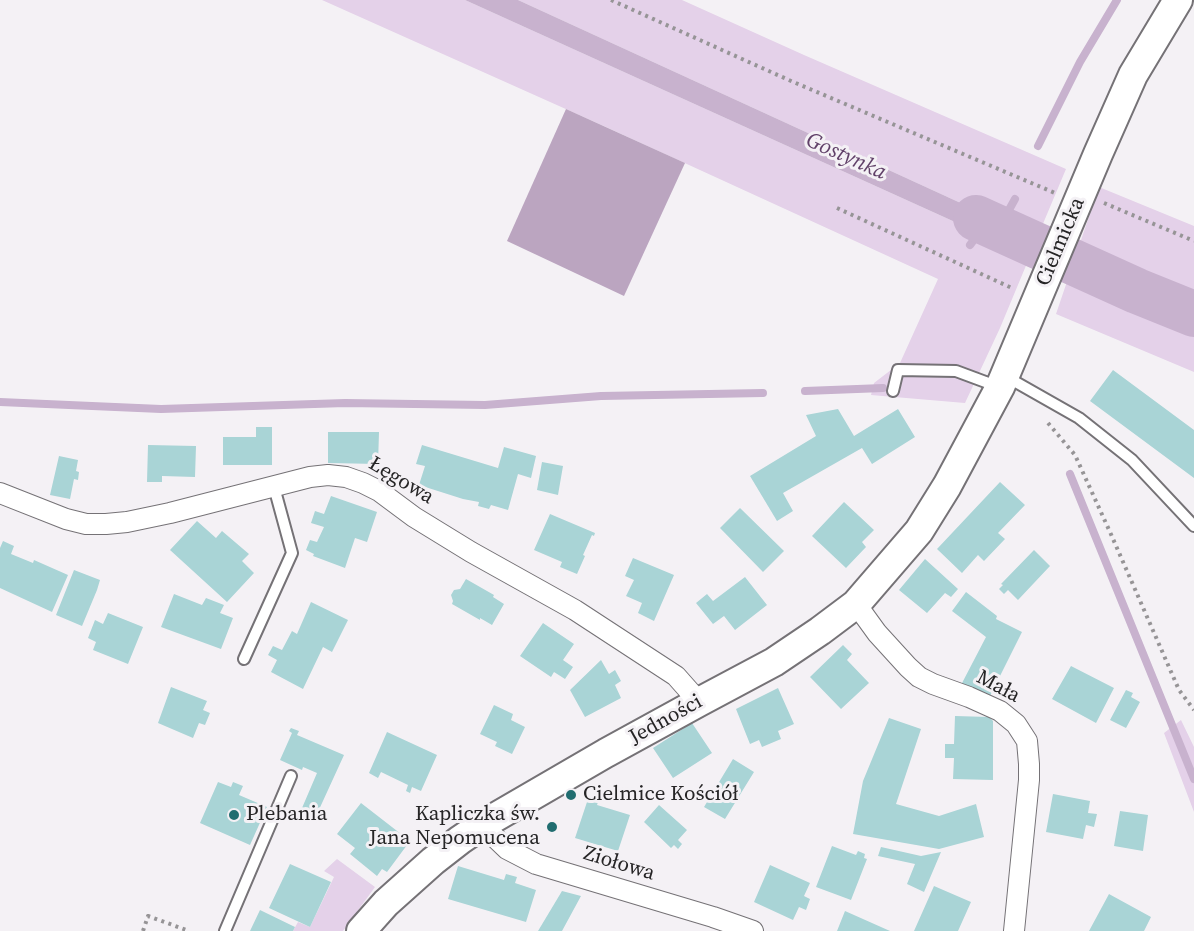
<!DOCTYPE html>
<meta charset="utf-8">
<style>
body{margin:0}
canvas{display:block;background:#f4f1f5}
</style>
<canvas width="1194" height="931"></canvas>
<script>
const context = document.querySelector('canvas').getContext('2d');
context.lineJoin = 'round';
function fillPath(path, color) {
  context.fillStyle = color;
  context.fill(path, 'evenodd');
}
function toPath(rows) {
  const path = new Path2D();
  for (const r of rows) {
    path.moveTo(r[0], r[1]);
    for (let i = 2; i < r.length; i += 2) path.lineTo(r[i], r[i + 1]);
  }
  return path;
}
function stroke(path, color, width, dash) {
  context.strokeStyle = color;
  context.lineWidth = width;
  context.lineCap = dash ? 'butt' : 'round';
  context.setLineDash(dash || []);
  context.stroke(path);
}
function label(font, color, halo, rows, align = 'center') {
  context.font = font + ' "Source Serif 4",serif';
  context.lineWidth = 6;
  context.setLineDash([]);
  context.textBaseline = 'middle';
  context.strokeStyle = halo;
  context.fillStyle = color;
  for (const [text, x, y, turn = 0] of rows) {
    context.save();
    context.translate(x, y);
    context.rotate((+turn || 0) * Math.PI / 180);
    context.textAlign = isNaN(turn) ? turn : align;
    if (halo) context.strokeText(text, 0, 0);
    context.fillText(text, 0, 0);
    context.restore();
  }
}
fillPath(toPath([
 [322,0,465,0,1030,256,1000,328,965,403,871,395,874,383,900,363,938,279,606,127],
 [518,0,682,0,804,55,1066,169,1037,238],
 [1099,187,1194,226,1194,372,1056,314],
 [1181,720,1194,747,1194,812,1164,733],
 [337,859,375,887,343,931,293,931,298,922,310,927,334,877,324,871]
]), '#e4d1e9');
fillPath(toPath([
 [566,109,685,163,624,296,507,241]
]), '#bba5c0');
fillPath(toPath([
 [465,0,518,0,1037,238,1030,256]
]), '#c8b2ce');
stroke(toPath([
 [1038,146,1080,62,1117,0],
 [999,228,1015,199],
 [970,245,985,225],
 [805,391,883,388],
 [0,402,161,409,345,403,485,405,601,396,763,393],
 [1070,474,1194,779]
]), '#c8b2ce', 8);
stroke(toPath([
 [976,218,1137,291,1194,314]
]), '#c8b2ce', 46);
fillPath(toPath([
 [1113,370,1194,430,1194,478,1090,401],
 [838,409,854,436,898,409,915,437,872,464,862,448,783,493,793,511,777,521,750,476,816,436,806,415],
 [256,427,272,427,272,465,223,465,223,437,256,437],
 [328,432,379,432,378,464,328,463],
 [148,445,196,446,195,477,162,476,162,482,147,482],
 [422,445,498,468,504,447,536,456,531,478,518,474,508,510,491,505,489,509,478,506,479,502,463,499,419,485,425,466,416,464],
 [59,456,78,460,76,471,79,472,78,480,74,479,70,499,50,495],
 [542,462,563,466,558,495,537,490],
 [1000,482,1025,505,998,533,1005,539,984,561,978,555,962,573,937,549],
 [331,496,377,512,367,542,355,538,345,568,313,556,314,554,306,550,310,540,317,542,324,527,311,523,315,511,324,514],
 [844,502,874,530,862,542,866,547,846,568,812,536],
 [740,508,784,551,763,572,720,528],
 [550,514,595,533,594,536,592,535,583,555,585,556,577,574,560,567,562,562,534,550],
 [197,521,216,538,222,531,249,554,242,561,254,573,227,602,170,550],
 [3,541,14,546,11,554,33,563,34,560,68,575,52,612,0,588,0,548],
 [1034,550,1050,566,1018,600,1008,590,1004,594,999,589,1003,585,1001,584],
 [633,558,674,575,654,621,638,613,642,603,626,596,634,580,625,576],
 [925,559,958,589,951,597,945,593,927,613,899,590],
 [74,570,100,580,97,590,82,626,56,615],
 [745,577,767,605,735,630,724,616,713,624,696,603,707,594,713,601],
 [466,579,494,595,493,597,504,604,492,625,480,618,480,620,452,604,453,601,451,595,454,590,460,589],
 [966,592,997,616,996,619,1022,632,989,698,961,685,986,637,952,611],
 [174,594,202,605,206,598,224,605,220,613,233,618,221,649,161,627],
 [311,602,348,620,332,652,323,647,303,689,271,672,277,660,268,655,273,646,282,650,292,631,297,634],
 [108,613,143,627,128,664,93,650,96,642,88,638,95,620,103,624],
 [543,623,574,644,563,660,573,667,565,679,554,672,551,677,520,656],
 [843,645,852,654,847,660,869,683,841,709,810,677],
 [601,660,609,674,615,670,621,681,615,685,621,698,585,717,570,690],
 [1071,666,1114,688,1096,723,1052,699],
 [171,687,207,701,203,710,210,713,205,725,199,723,193,738,158,723],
 [778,688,794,724,778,731,781,739,762,747,759,740,750,744,736,709],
 [1126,690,1133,693,1131,697,1140,702,1126,728,1110,720],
 [494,705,513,714,511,720,525,727,512,754,495,746,497,742,480,734],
 [955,716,989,717,993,721,993,780,953,779,954,758,945,758,945,744,954,744],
 [889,718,921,729,896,804,939,816,976,804,984,837,939,849,853,834,863,781],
 [692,723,712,753,673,778,653,748],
 [291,728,299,731,297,735,344,755,317,814,302,808,317,773,303,767,302,770,280,760,292,733,289,731],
 [387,732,437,755,421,791,412,787,410,793,406,791,408,785,381,772,378,778,369,773],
 [733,759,754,772,725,819,704,807],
 [218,782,231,787,233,782,243,786,239,795,267,807,250,845,200,823],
 [1053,794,1090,801,1088,813,1097,814,1094,827,1086,825,1083,839,1046,832],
 [592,797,599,799,597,805,630,815,618,851,575,838,587,802,591,803],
 [361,803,410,841,387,872,382,869,377,876,350,854,355,848,337,834],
 [659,805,687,830,678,840,682,844,678,849,674,845,671,848,644,822],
 [1120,811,1148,815,1143,851,1114,846],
 [832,846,856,855,858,851,865,854,864,858,867,859,851,900,816,887],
 [881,847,921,856,941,852,924,892,907,884,915,864,878,856],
 [290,864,331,882,310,927,269,908],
 [770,865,810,883,804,896,810,899,806,910,799,907,793,920,754,902],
 [458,866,504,880,506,874,517,877,515,883,536,890,526,922,448,899],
 [934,886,971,902,958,931,914,931],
 [562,891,581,896,562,931,538,931],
 [1109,894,1151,917,1144,931,1089,931],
 [260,910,295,927,293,931,250,931],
 [845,911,890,931,837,931]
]), '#a9d4d6');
const lane = toPath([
 [1005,376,1079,418,1132,460,1194,526],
 [893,391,898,370,956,371,999,387],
 [244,659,292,553,274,487],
 [225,931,291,776]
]);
const street = toPath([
 [0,493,66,519,86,524,106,524,127,522,170,513,310,477,328,475,346,477,363,483,379,491,414,517,471,552,575,610,676,676,699,702],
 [856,604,877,633,908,667,919,677,933,684,969,697,1000,711,1016,724,1027,741,1029,764,1029,780,1014,931],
 [482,825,507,849,536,864,713,917,753,931]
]);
const secondary = toPath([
 [361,931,386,903,433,861,460,840,482,825,606,753,699,702,774,662,820,631,856,604,919,531,947,486,1000,387,1098,154,1133,75,1178,0]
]);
stroke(lane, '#757276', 14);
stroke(street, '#757276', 22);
stroke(secondary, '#757276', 32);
stroke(toPath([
 [611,0,791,81,1055,193],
 [1104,203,1194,241],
 [837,208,1014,289],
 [1048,423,1075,455,1110,532,1179,690,1194,710],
 [143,931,148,916,189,931]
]), '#969496', 4, [3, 4.5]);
stroke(lane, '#fff', 10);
stroke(street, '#fff', 20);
stroke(secondary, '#fff', 28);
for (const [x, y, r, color] of [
 [571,795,6,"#216d70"],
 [234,815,6,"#216d70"],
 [552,827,6,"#216d70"]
]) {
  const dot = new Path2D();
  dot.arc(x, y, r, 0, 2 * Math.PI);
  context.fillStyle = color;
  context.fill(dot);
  stroke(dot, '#f4f1f5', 2);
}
label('21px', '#262526', '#f4f1f5', [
 ["Cielmicka",1061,242,-67],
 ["Łęgowa",401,481,31],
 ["Mała",998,687,28],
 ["Jedności",666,720,-29],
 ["Ziołowa",619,864,17]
]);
label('21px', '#262526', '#f4f1f5', [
 ["Cielmice Kościół",583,795],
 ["Plebania",246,815],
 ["Kapliczka św.",540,815,"right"],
 ["Jana Nepomucena",540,839,"right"]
], 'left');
label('italic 22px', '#614169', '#f4f1f5', [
 ["Gostynka",846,157,24]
]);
</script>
